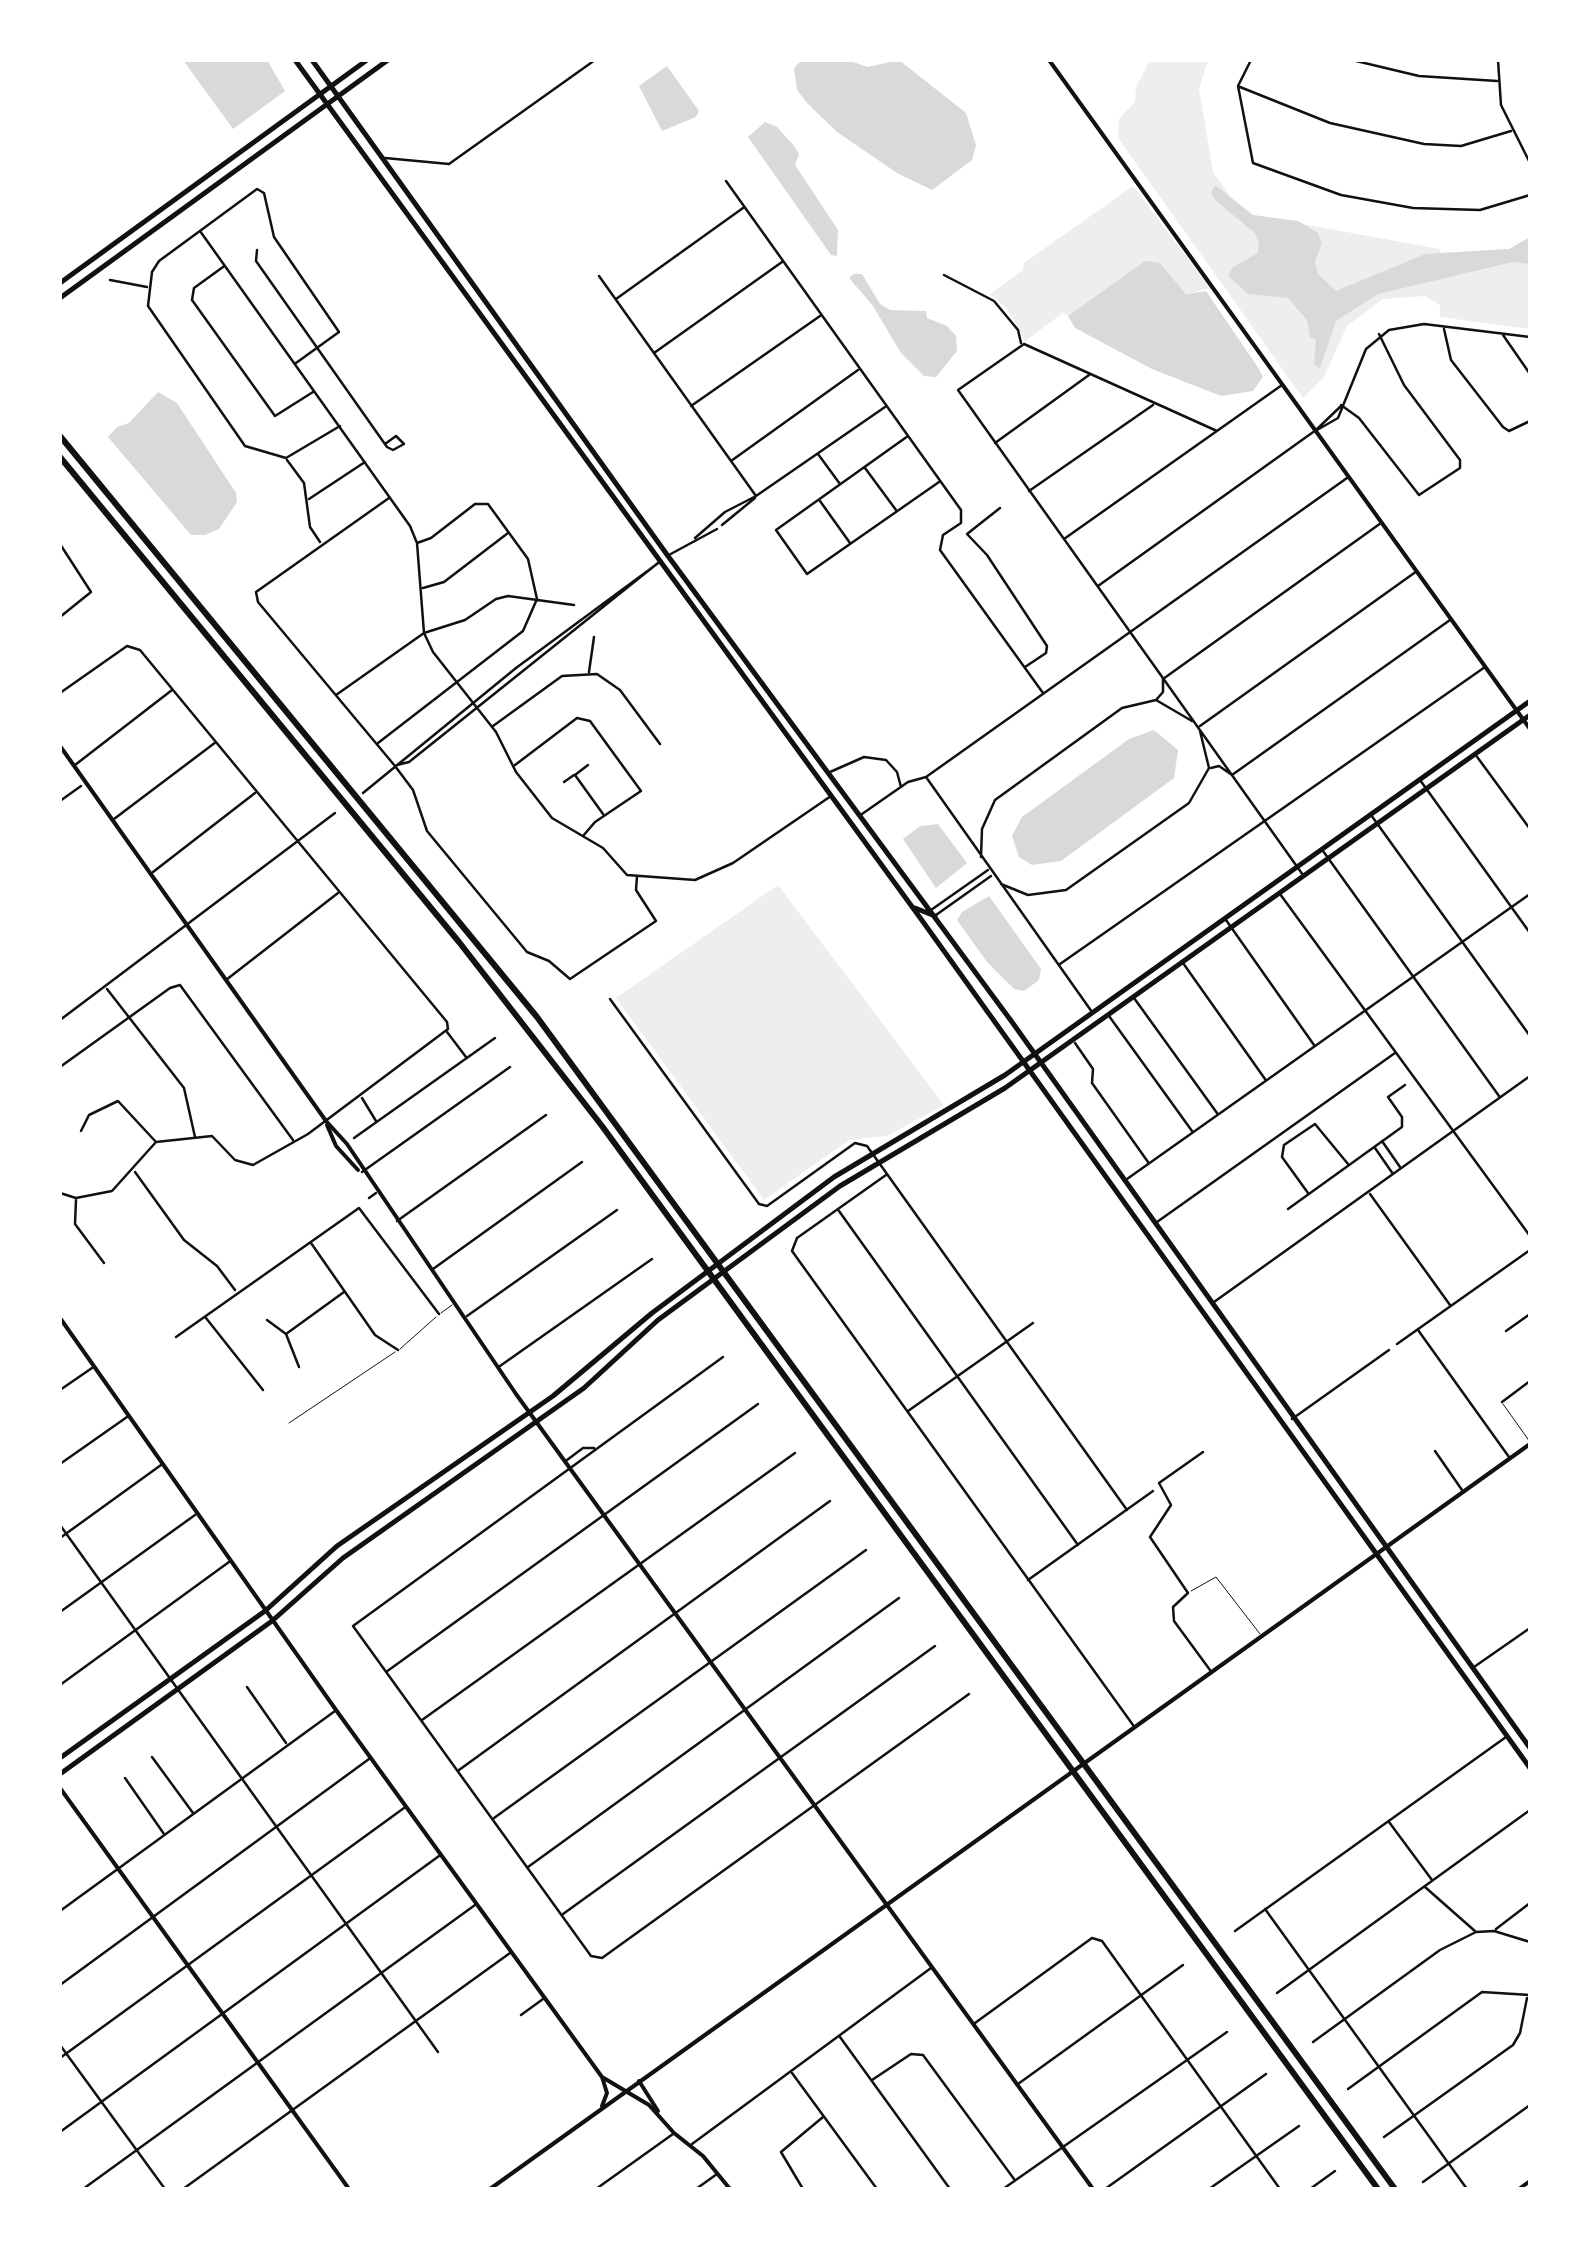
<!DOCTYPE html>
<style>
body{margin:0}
#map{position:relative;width:1590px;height:2249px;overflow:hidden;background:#fff;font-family:"Public Sans",sans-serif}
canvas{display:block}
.frame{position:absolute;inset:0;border:62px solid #fff;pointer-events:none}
</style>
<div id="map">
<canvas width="1590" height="2249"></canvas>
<div class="frame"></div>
</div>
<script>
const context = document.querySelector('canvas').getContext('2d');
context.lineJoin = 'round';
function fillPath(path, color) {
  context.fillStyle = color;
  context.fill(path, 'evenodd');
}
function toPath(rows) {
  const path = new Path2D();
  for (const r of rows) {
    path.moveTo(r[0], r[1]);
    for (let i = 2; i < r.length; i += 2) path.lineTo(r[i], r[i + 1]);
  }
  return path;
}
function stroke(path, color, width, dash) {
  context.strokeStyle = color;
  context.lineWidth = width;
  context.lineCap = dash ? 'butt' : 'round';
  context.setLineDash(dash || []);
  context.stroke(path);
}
fillPath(toPath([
 [1150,60,1208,60,1199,89,1213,172,1238,207,1253,215,1440,249,1440,253,1509,249,1530,237,1530,329,1440,317,1440,305,1425,296,1383,299,1347,326,1324,377,1303,398,1118,138,1119,119,1135,102,1136,87],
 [1133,186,1210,288,1186,294,1160,263,1068,316,1063,313,1025,341,1007,309,990,294,1023,270,1024,263],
 [778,885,944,1105,887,1136,849,1140,764,1200,616,998]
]), '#eee');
fillPath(toPath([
 [183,60,267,60,285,91,233,129],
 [802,60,847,60,868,67,899,60,966,113,976,145,972,160,932,190,897,173,837,132,807,103,797,90,794,68],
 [667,66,699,111,696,117,662,131,639,86],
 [765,122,777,127,795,147,799,154,795,165,838,230,837,256,831,255,748,137],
 [1215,185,1253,215,1298,221,1317,232,1322,243,1315,261,1318,274,1336,291,1425,254,1509,249,1530,237,1530,264,1513,262,1378,294,1336,321,1320,368,1314,364,1316,340,1310,337,1307,320,1288,298,1248,294,1228,276,1233,267,1258,253,1259,244,1255,233,1216,201,1211,193],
 [1145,261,1160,263,1186,294,1206,291,1259,369,1263,377,1253,391,1221,396,1152,369,1075,328,1068,316],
 [854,274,862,274,880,304,890,310,926,311,927,318,947,326,956,336,957,351,936,377,924,376,901,353,873,306,849,278],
 [158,392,177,403,236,493,237,502,219,529,205,535,191,535,108,437,117,427,129,423],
 [1154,730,1178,750,1174,778,1061,861,1032,865,1019,857,1012,836,1022,817,1129,739],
 [938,824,967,863,936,888,903,839,920,826],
 [989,896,1041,969,1039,980,1024,991,1014,989,987,962,957,920,962,912]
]), '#d9d9d9');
stroke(toPath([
 [441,1313,452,1305],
 [400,1349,436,1317],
 [1503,1404,1530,1442],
 [289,1423,395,1352],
 [1191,1591,1216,1577,1260,1634]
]), '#111', 1);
stroke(toPath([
 [1251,60,1238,86,1253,163,1341,195,1413,208,1480,210,1530,195],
 [1352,60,1419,76,1497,81],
 [1498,60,1501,105,1530,163],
 [1240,87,1330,123,1424,144,1461,146,1511,131],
 [385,158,449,164,595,60],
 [726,181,961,510,961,523,943,535,940,550,1043,693],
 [200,231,410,526,417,543,424,633,433,652,496,732,516,772,552,818,603,848,627,875,695,880,733,863,831,796],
 [257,250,256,261,387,447,393,450,404,444,396,436,385,444],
 [223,267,194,288,192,300,275,416,313,392],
 [944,275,994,301,1018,330,1021,343],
 [599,276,756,496],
 [110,280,147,287],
 [616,299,743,208],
 [1444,329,1451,360,1503,427,1509,431,1530,421],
 [1503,335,1530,374],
 [654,353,782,262],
 [296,363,339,332,274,237,264,193,257,189,159,261,152,272,148,306,245,446,286,458,340,426],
 [1341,405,1359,418,1419,495,1460,468,1460,460,1404,385,1379,334],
 [691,406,820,316],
 [1317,430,1338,418,1366,349,1389,330,1424,324,1530,337],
 [1217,431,1024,344,958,390,1303,875],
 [908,436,776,530,807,574,939,482],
 [995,443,1089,375],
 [818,454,840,484],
 [287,460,304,483,310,527,320,542],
 [731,461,858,370],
 [865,468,896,510],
 [1029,491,1153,405],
 [389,498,256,592,258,602,395,766,413,790,427,831,527,952,549,961,570,979,656,921,636,890,637,876],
 [309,499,365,462],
 [820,501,850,543],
 [1000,508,967,534,987,555,1047,646,1046,653,1025,667],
 [722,525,755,498],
 [695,538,725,512,756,496,885,407],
 [1064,539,1282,385],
 [60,544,91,592,60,617],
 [667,556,717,529],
 [1098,586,1316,430,1340,407],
 [423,588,444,582,508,533],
 [589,672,594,637],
 [60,693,127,646,140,650,447,1022,448,1029,308,1134,253,1165,235,1160,212,1136,156,1142,112,1191,76,1198,60,1193],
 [336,695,424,633,465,620,496,599,508,596,574,605],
 [1156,700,1163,692,1163,679,1381,523],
 [493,726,562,676,597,674,620,690,660,744],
 [1200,726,1417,571],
 [378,743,523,631,537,599,528,559,488,504,475,504,431,538,417,543],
 [1475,754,1530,829],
 [75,765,172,690],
 [397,765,409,762,658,563],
 [515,765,577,718,590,721,641,791,595,822,583,836],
 [588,765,575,775,603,814],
 [1211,768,1219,766,1232,775,1450,620],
 [830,772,864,757,886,760,897,772,901,787],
 [926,777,1092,1012],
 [1420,780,1530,933],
 [564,782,574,775],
 [363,793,516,668,661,561],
 [60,801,81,786],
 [862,814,908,782,926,777,1347,478],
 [1371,815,1530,1036],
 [114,819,216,742],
 [1323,851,1499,1096],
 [981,857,982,829,995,800,1122,708,1156,700,1192,721],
 [153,872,255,793],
 [1001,884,1028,895,1066,890,1189,803,1209,768,1200,731],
 [1280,894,1530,1236],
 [931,910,988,870],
 [936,915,991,876],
 [1226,920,1314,1045],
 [1183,963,1265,1079],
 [1060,964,1485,667],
 [226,980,338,893],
 [107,989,184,1088,195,1137],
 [1134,998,1217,1113],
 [610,999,759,1204,767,1206,855,1143,867,1146,1127,1510],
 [1109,1016,1192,1131],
 [60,1020,335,813],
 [447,1032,466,1057],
 [1075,1043,1093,1069,1092,1083,1148,1162],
 [60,1067,170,988,180,985,293,1140],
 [362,1098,376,1121],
 [81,1131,89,1115,118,1101,156,1142],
 [354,1138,495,1038],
 [1382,1141,1400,1167],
 [1375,1148,1393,1174],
 [135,1172,184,1240,217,1266,235,1290],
 [362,1172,510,1067],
 [886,1175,797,1238,792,1251,1133,1725],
 [1127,1179,1530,894],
 [1308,1193,1282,1157,1284,1145,1315,1124,1348,1164],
 [1370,1194,1450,1305],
 [369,1198,376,1193],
 [76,1200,75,1224,104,1263],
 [1288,1209,1402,1127,1402,1117,1388,1097,1405,1085],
 [839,1211,1078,1545],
 [397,1221,546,1115],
 [1157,1222,1395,1053],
 [311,1243,375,1335,398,1350],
 [433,1269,582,1162],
 [1214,1302,1530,1076],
 [467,1316,617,1210],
 [206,1318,263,1390],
 [267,1320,286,1334,299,1367],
 [1418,1330,1509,1457],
 [1506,1331,1530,1314],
 [286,1334,344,1292],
 [176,1337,359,1208,439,1314],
 [1397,1344,1530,1250],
 [723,1357,353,1626,591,1956,602,1958,969,1694],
 [500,1366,652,1259],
 [60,1390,92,1368],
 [1502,1402,1530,1381],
 [908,1411,1033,1323],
 [1292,1419,1389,1350],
 [1435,1451,1462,1490],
 [1203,1452,1159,1483,1171,1505,1150,1537,1188,1593,1173,1607,1174,1621,1210,1670],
 [567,1460,583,1448,594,1448],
 [60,1464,127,1417],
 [60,1525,438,2052],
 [60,1538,161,1465],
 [1028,1580,1153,1491],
 [60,1612,195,1515],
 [1474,1667,1530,1628],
 [386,1672,758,1404],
 [60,1685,229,1562],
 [247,1687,286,1743],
 [422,1720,795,1453],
 [152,1757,193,1813],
 [459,1770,830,1501],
 [125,1778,164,1834],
 [494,1818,866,1550],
 [1389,1822,1432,1880],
 [528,1867,899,1598],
 [1425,1887,1476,1932,1494,1931,1530,1942],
 [1265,1909,1467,2189],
 [60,1911,335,1711],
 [563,1914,935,1646],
 [1496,1929,1530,1903],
 [1235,1931,1506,1737],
 [60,1985,369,1759],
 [1277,1993,1530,1810],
 [521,2015,543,1999],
 [975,2023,1092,1938,1102,1941,1280,2189],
 [840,2037,950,2189],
 [1313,2042,1440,1950,1476,1932],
 [60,2045,165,2189],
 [60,2058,404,1808],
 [792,2073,877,2189],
 [872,2080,911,2054,923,2055,1014,2179],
 [1018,2084,1183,1965],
 [1348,2089,1482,1992,1530,1995],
 [60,2132,439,1856],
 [1384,2137,1513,2045,1520,2033,1527,1998],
 [692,2144,931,1968],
 [1423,2182,1530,2105],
 [83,2189,475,1905],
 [183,2189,510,1953],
 [596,2189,673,2134],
 [696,2189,717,2174],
 [803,2189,781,2152,823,2117],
 [1003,2189,1227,2032],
 [1105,2189,1266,2074],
 [1209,2189,1299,2126],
 [1310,2189,1335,2171]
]), '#111', 2.5);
stroke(toPath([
 [1049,60,1530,729],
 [60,746,326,1121,347,1144,516,1394,1093,2189],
 [327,1125,336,1146,358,1170],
 [60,1318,336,1710,602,2077,649,2105,674,2133,703,2156,730,2189],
 [60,1788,349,2189],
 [639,2081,658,2111],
 [602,2106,607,2093,602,2077],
 [490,2189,1530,1444],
 [1519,2189,1530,2181]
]), '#111', 4);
stroke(toPath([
 [295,60,921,919,1530,1768],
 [312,60,668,556,1012,1022,1530,1748],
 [60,283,367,60],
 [60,298,388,60],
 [915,908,935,916],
 [60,1758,265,1611,337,1546,553,1396,652,1313,834,1177,1005,1075,1530,701],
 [60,1774,272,1621,343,1558,584,1388,658,1320,840,1186,1005,1088,1530,715]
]), '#111', 5);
stroke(toPath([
 [60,436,537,1017,1395,2189],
 [60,457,459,942,602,1126,1378,2189]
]), '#111', 6);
</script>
